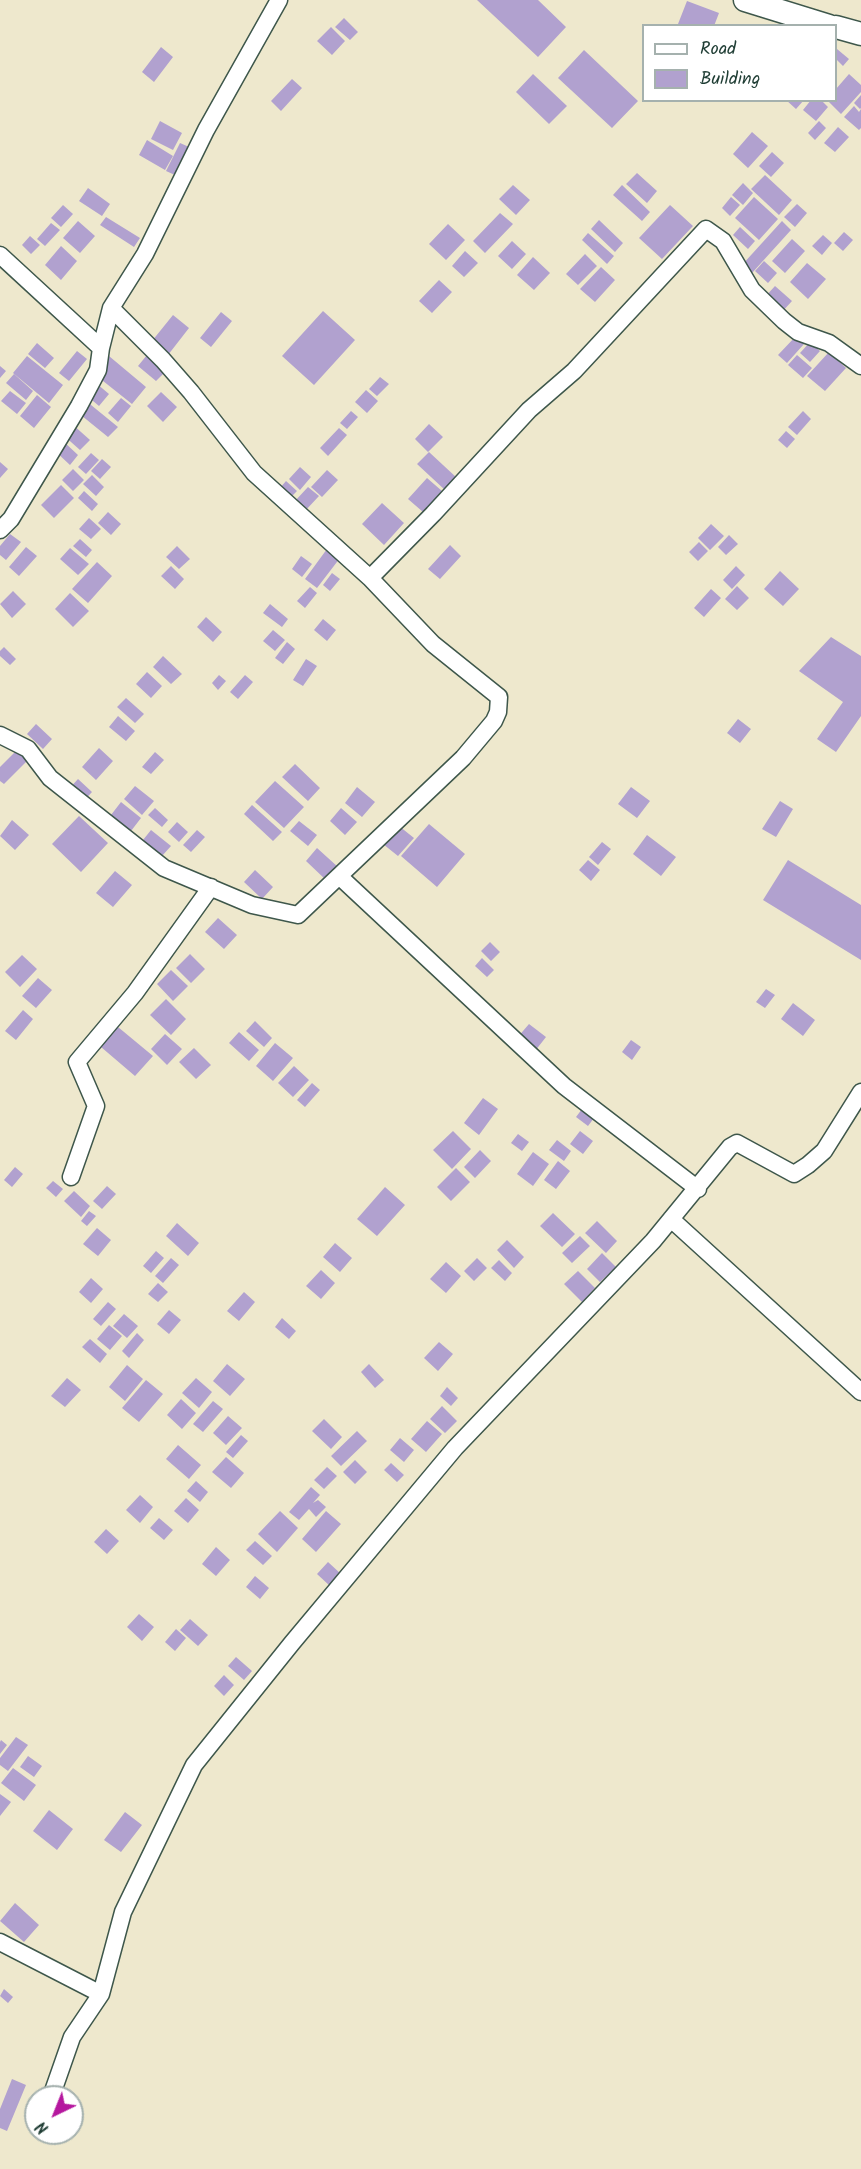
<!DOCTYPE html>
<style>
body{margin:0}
#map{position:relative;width:861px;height:2169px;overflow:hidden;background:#eee8cd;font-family:Kalam,sans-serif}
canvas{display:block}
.legend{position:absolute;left:642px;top:24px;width:195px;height:78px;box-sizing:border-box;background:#fff;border:2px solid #a5b1ae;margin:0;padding:8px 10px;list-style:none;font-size:18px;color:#1f3d34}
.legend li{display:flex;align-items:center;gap:12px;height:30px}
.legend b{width:30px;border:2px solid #a5b1ae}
.north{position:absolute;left:24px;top:2085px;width:60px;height:60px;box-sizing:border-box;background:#fff;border:2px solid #a5b1ae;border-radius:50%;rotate:223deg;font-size:16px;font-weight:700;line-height:24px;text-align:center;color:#1f3d34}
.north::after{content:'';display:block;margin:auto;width:21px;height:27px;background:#b5179e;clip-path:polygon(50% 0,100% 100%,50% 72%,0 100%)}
</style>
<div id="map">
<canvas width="861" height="2169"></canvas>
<ul class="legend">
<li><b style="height:8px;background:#fff"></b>Road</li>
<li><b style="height:16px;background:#b1a1cf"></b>Building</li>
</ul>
<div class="north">N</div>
</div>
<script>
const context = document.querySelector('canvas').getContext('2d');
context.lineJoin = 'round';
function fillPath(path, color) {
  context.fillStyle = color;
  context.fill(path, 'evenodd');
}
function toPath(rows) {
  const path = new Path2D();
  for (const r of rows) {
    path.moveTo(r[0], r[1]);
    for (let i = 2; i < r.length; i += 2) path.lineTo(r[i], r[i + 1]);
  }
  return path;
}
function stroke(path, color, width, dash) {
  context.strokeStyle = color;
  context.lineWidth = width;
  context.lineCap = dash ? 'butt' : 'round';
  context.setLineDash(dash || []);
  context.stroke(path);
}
fillPath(toPath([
 [477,0,538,0,566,27,538,57],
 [687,1,719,13,714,26,683,26,678,24],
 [344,18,358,32,350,40,335,27],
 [331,27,345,41,332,55,317,41],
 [161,47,173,57,154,82,142,72],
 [837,49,849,59,843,66,836,59],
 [584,50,638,101,612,128,558,78],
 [533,74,567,106,549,124,516,92],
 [849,74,861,85,861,92,841,114,827,100,836,100,836,89],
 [292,79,302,88,281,111,271,101],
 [861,95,861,108,860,109,854,103],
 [786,100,804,100,796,109],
 [811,100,821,100,828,107,816,121,803,110],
 [854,106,859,112,861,109,861,128,859,130,844,117],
 [160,121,182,133,173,150,151,139],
 [819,121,826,128,815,140,808,133],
 [838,127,849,137,835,152,824,143],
 [752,132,768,146,748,168,733,154],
 [147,140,173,156,165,170,139,155],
 [180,143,189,147,175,175,166,171],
 [772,152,784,163,771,177,759,166],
 [637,173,657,191,647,203,626,184],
 [765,175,792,200,779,215,751,189],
 [743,183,753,193,743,205,732,195],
 [513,185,530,200,516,215,499,199],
 [622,185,650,212,642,221,613,195],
 [88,188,110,204,102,216,79,201],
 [731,197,740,205,730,216,722,208],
 [754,197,778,219,759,240,735,218],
 [797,204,807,213,795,227,784,217],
 [63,205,73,214,61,227,51,218],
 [670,205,693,226,662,259,639,238],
 [500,213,513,224,485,253,473,241],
 [106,217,140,238,134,247,100,225],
 [599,220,623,243,615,252,591,229],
 [78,221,95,236,80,253,63,238],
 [782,221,791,230,752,273,742,265],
 [51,223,60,230,45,246,37,239],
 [448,224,465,240,446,260,429,244],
 [740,227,755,241,748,249,733,235],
 [844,232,853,240,843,251,834,243],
 [588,233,614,256,607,264,582,240],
 [823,235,832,243,822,255,812,246],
 [30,236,40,245,31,254,22,245],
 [792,239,805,251,785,273,772,261],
 [512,241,526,254,512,269,498,256],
 [61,246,77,261,61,280,45,265],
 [465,251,478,263,464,277,452,266],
 [585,254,597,266,578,285,566,274],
 [533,257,550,273,534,290,517,275],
 [764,261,777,273,768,283,755,271],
 [807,263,826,279,808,299,790,282],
 [601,267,615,280,595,302,580,289],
 [439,280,452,292,432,313,419,301],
 [775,286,792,301,781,313,764,298],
 [323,311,355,340,314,385,282,356],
 [221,312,232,321,211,347,200,338],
 [173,315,189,328,168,355,152,341],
 [796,336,804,344,787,363,778,355],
 [810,342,820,351,810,362,800,353],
 [37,343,54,358,45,368,28,354],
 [77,351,87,359,69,381,59,373],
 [103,351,146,387,132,404,88,369],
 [829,352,846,368,825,391,807,376],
 [147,355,166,371,156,381,138,366],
 [797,355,812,368,803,378,788,365],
 [27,356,63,385,49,403,13,373],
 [0,366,6,371,0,378],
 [14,374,33,391,26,400,6,383],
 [380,377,389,384,377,396,369,389],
 [90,378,109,394,99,406,80,390],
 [366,390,378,401,367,413,355,402],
 [10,391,26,403,17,414,1,401],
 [161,392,177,407,163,422,147,406],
 [37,395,51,407,34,428,20,416],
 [80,396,118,427,108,437,71,407],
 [121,398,131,406,118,422,108,413],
 [351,411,358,417,347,429,340,423],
 [803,411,811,419,797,435,788,427],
 [72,424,90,440,80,450,62,434],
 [429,424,443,437,428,452,415,439],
 [339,428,347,435,328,456,320,448],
 [786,431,795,439,787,448,778,440],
 [63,441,78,455,70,465,55,451],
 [429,452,457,478,445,490,417,464],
 [91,453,99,460,86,474,78,467],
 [102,459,111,467,100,479,91,471],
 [0,462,8,469,0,478],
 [300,467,311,477,300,490,289,479],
 [73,469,84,480,73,491,62,480],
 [327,470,338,480,322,497,311,487],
 [92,475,104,487,96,496,83,484],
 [427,478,442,491,423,512,408,499],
 [286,481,297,491,291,497,280,488],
 [61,485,74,498,54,518,41,505],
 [308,487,319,496,305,511,295,501],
 [84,491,98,504,92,511,78,498],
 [382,503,404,523,384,545,362,524],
 [108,512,121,524,111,535,98,523],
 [89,518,101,529,91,539,79,529],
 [711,524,724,536,710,550,698,538],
 [10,534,21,542,6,560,0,555,0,546],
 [729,535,738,544,726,555,718,547],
 [80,539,92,550,86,557,73,546],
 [699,542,708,551,698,561,689,552],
 [450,545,461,556,440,579,428,569],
 [177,546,190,559,179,569,166,557],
 [26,547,37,556,19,576,9,567],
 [70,548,89,564,78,575,60,559],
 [327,549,340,558,317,588,305,579],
 [301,556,312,564,302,577,292,569],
 [97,562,112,576,88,603,72,589],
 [171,566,184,579,175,589,161,576],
 [736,566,745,575,732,589,723,580],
 [780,571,799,589,783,606,764,589],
 [332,573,340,579,330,591,323,585],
 [737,586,749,598,737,610,725,599],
 [310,587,317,593,305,608,297,601],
 [711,589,721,598,704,617,694,608],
 [13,591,26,604,12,618,0,604],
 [70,593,89,611,73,627,55,609],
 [270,604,288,619,282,627,263,613],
 [206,617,222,632,213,642,197,627],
 [323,619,336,630,327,641,314,630],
 [273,630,285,640,275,651,263,641],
 [831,637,861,656,861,716,836,752,817,739,843,702,799,671],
 [287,642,295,649,283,664,275,658],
 [4,647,16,659,10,665,0,656,0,651],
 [163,656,182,674,171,684,153,667],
 [306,659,317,666,303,686,293,680],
 [147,672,162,686,151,698,136,684],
 [219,675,226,681,218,690,212,683],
 [245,675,253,682,238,699,230,692],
 [126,698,144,714,135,723,117,707],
 [118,716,135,731,126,741,109,727],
 [738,719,751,729,740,743,727,733],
 [36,724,52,739,43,749,27,734],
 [99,748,113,761,96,780,82,767],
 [17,750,27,761,4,784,0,781,0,767],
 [155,752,164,760,151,774,142,767],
 [295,764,320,788,308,801,282,777],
 [78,779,92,792,82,803,68,790],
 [275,781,304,807,284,828,255,802],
 [135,786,154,801,142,815,124,799],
 [357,787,375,802,362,817,345,803],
 [631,787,650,801,637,818,618,804],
 [780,801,793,809,776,837,762,829],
 [121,802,141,818,131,831,111,815],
 [252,805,282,832,273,841,244,814],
 [155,808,168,820,162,827,148,815],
 [341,808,357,822,345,835,330,821],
 [79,816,108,843,81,872,52,844],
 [12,820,29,835,15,850,0,836],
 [299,821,317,835,308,846,290,831],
 [177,822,188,832,179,842,168,832],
 [429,824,465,854,437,887,401,856],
 [399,826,414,838,398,856,383,844],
 [151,830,171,846,162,856,143,840],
 [197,830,205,837,191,852,183,845],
 [647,835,676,857,661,876,633,854],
 [602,842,611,849,598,865,589,857],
 [317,848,338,867,326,880,306,861],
 [588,860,600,870,591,881,579,870],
 [788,860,861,905,861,960,763,900],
 [255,870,273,887,262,899,244,882],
 [115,871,132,885,113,907,96,893],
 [218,918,237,935,224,949,205,932],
 [490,942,500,952,491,961,481,951],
 [190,954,205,969,191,983,176,968],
 [22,955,37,969,20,987,5,972],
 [482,958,494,970,487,977,475,966],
 [171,970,188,986,173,1001,157,984],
 [38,978,52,990,36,1008,22,996],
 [766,989,775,995,765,1008,756,1002],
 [166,999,186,1019,171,1035,150,1015],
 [793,1003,815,1020,803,1036,781,1019],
 [23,1010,33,1019,16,1040,5,1031],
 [255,1021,272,1038,264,1047,246,1031],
 [529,1024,546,1037,535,1051,517,1038],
 [118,1027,153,1056,135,1076,101,1047],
 [239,1032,259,1050,249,1061,229,1043],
 [165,1034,182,1049,167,1065,151,1049],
 [631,1040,641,1047,632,1060,622,1052],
 [275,1043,293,1058,273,1081,256,1066],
 [194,1048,211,1065,196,1079,179,1062],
 [294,1066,309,1080,293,1097,278,1083],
 [312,1083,320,1090,305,1107,297,1100],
 [483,1098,498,1109,479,1135,464,1123],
 [585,1105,597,1114,588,1126,576,1117],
 [453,1131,471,1149,452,1169,433,1150],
 [580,1131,593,1141,583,1154,570,1144],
 [518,1134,529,1142,522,1151,511,1143],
 [557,1140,571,1151,564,1161,549,1150],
 [480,1150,491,1161,475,1178,464,1167],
 [533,1152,549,1164,533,1186,517,1174],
 [558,1161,570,1171,556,1189,544,1180],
 [15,1167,23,1174,12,1187,4,1180],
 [456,1168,470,1182,451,1201,437,1187],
 [53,1181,63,1189,56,1197,46,1188],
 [107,1186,116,1194,102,1209,93,1201],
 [385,1187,405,1205,377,1236,357,1219],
 [74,1191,90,1206,81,1217,64,1201],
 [89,1211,96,1216,87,1226,81,1221],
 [553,1213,575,1234,562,1247,540,1226],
 [597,1221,617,1241,606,1253,585,1233],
 [177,1223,199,1243,188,1256,166,1236],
 [97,1228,111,1240,98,1256,83,1244],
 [580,1236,590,1246,572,1263,562,1253],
 [507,1240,524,1257,514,1268,497,1250],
 [335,1243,352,1258,340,1272,323,1257],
 [156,1251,164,1258,151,1273,143,1266],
 [602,1253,616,1267,600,1282,587,1269],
 [171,1258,179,1265,163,1283,155,1276],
 [477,1258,487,1268,474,1281,464,1271],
 [499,1260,512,1273,505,1281,491,1268],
 [446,1262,461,1276,446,1293,430,1279],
 [321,1270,335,1283,321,1299,306,1286],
 [578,1271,595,1288,582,1302,564,1284],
 [91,1278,103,1289,91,1303,79,1292],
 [158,1283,168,1292,158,1302,148,1294],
 [244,1292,255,1302,239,1321,227,1311],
 [108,1302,116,1309,101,1326,93,1319],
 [169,1310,181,1320,169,1334,157,1324],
 [124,1314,138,1326,127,1338,113,1326],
 [282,1318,296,1331,289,1339,275,1327],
 [109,1325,122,1336,110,1350,97,1339],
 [137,1333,144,1340,129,1358,122,1351],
 [90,1339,107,1354,100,1363,82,1347],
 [439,1342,453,1354,438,1371,424,1358],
 [227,1364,245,1379,230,1396,213,1381],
 [369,1364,384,1380,375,1388,361,1372],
 [127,1365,143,1379,125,1401,109,1387],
 [67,1378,81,1390,65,1407,51,1396],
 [196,1378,212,1392,199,1408,182,1393],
 [146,1380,163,1394,139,1422,122,1408],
 [447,1387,458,1398,451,1406,440,1396],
 [181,1399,196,1413,182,1429,167,1415],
 [213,1401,223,1409,203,1432,193,1424],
 [442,1406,457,1421,445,1433,430,1419],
 [228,1416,242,1428,226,1445,213,1433],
 [324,1419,342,1437,331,1449,312,1431],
 [427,1421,442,1434,426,1452,411,1439],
 [357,1431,367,1441,341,1466,331,1456],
 [241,1435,248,1441,233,1458,226,1452],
 [400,1438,414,1450,404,1462,390,1450],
 [178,1445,201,1465,189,1479,166,1459],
 [226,1457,244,1473,231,1488,212,1472],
 [355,1460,367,1472,355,1484,343,1472],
 [391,1463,404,1475,397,1482,384,1470],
 [327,1467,337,1476,324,1489,314,1480],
 [196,1481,208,1492,200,1502,187,1491],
 [311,1487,320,1495,313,1503,318,1500,326,1507,316,1517,309,1509,299,1520,289,1512],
 [140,1495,153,1507,140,1523,126,1510],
 [186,1498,199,1510,188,1523,174,1511],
 [280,1511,298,1528,277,1552,258,1534],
 [326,1511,341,1524,316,1552,302,1539],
 [159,1518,173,1530,164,1540,150,1528],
 [106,1529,119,1541,107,1554,94,1542],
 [255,1541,272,1556,263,1565,246,1550],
 [216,1547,230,1560,216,1576,202,1564],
 [328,1562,341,1574,330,1586,317,1574],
 [255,1576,269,1588,260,1599,246,1587],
 [139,1614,154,1627,142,1641,127,1627],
 [190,1619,208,1635,198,1646,180,1630],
 [176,1629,186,1638,175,1651,165,1642],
 [236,1657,252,1671,244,1680,228,1666],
 [224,1675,234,1685,224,1696,214,1686],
 [16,1737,28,1745,8,1771,0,1765,0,1758],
 [1,1740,7,1745,0,1754,0,1742],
 [28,1756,42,1766,34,1777,20,1767],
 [13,1768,36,1785,24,1801,1,1783],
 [0,1794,11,1802,0,1816],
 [49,1810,73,1829,57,1850,33,1831],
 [125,1812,142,1825,121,1852,104,1840],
 [15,1903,39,1925,24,1942,0,1921],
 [4,1989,13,1997,8,2003,0,1996],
 [12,2079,26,2085,7,2131,0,2128,0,2109]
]), '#b1a1cf');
const minor = toPath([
 [0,255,101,348,98,370,79,406,11,519,0,530],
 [111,308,163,360,191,392,254,473,370,578,433,514,529,410,574,371,706,229,723,241,752,290,784,321,798,332,829,343,861,366],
 [101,348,111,308,145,254,206,130,279,0],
 [0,735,28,749,50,778,164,868,252,905,298,915,463,758,494,721,498,712,499,697,433,644,370,578],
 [339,876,564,1086,698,1189],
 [71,1177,96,1106,77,1062,135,993,211,887],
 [671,1219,861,1392],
 [0,1942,101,1994],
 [51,2097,72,2037,101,1994,123,1912,194,1765,292,1643,455,1448,653,1241,730,1147,737,1143,794,1174,808,1165,824,1151,861,1092]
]);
const secondary = toPath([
 [745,0,829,26],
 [836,27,861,34]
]);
stroke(minor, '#3e574b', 19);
stroke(secondary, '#3e574b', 25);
stroke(minor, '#fff', 16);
stroke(secondary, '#fff', 22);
</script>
